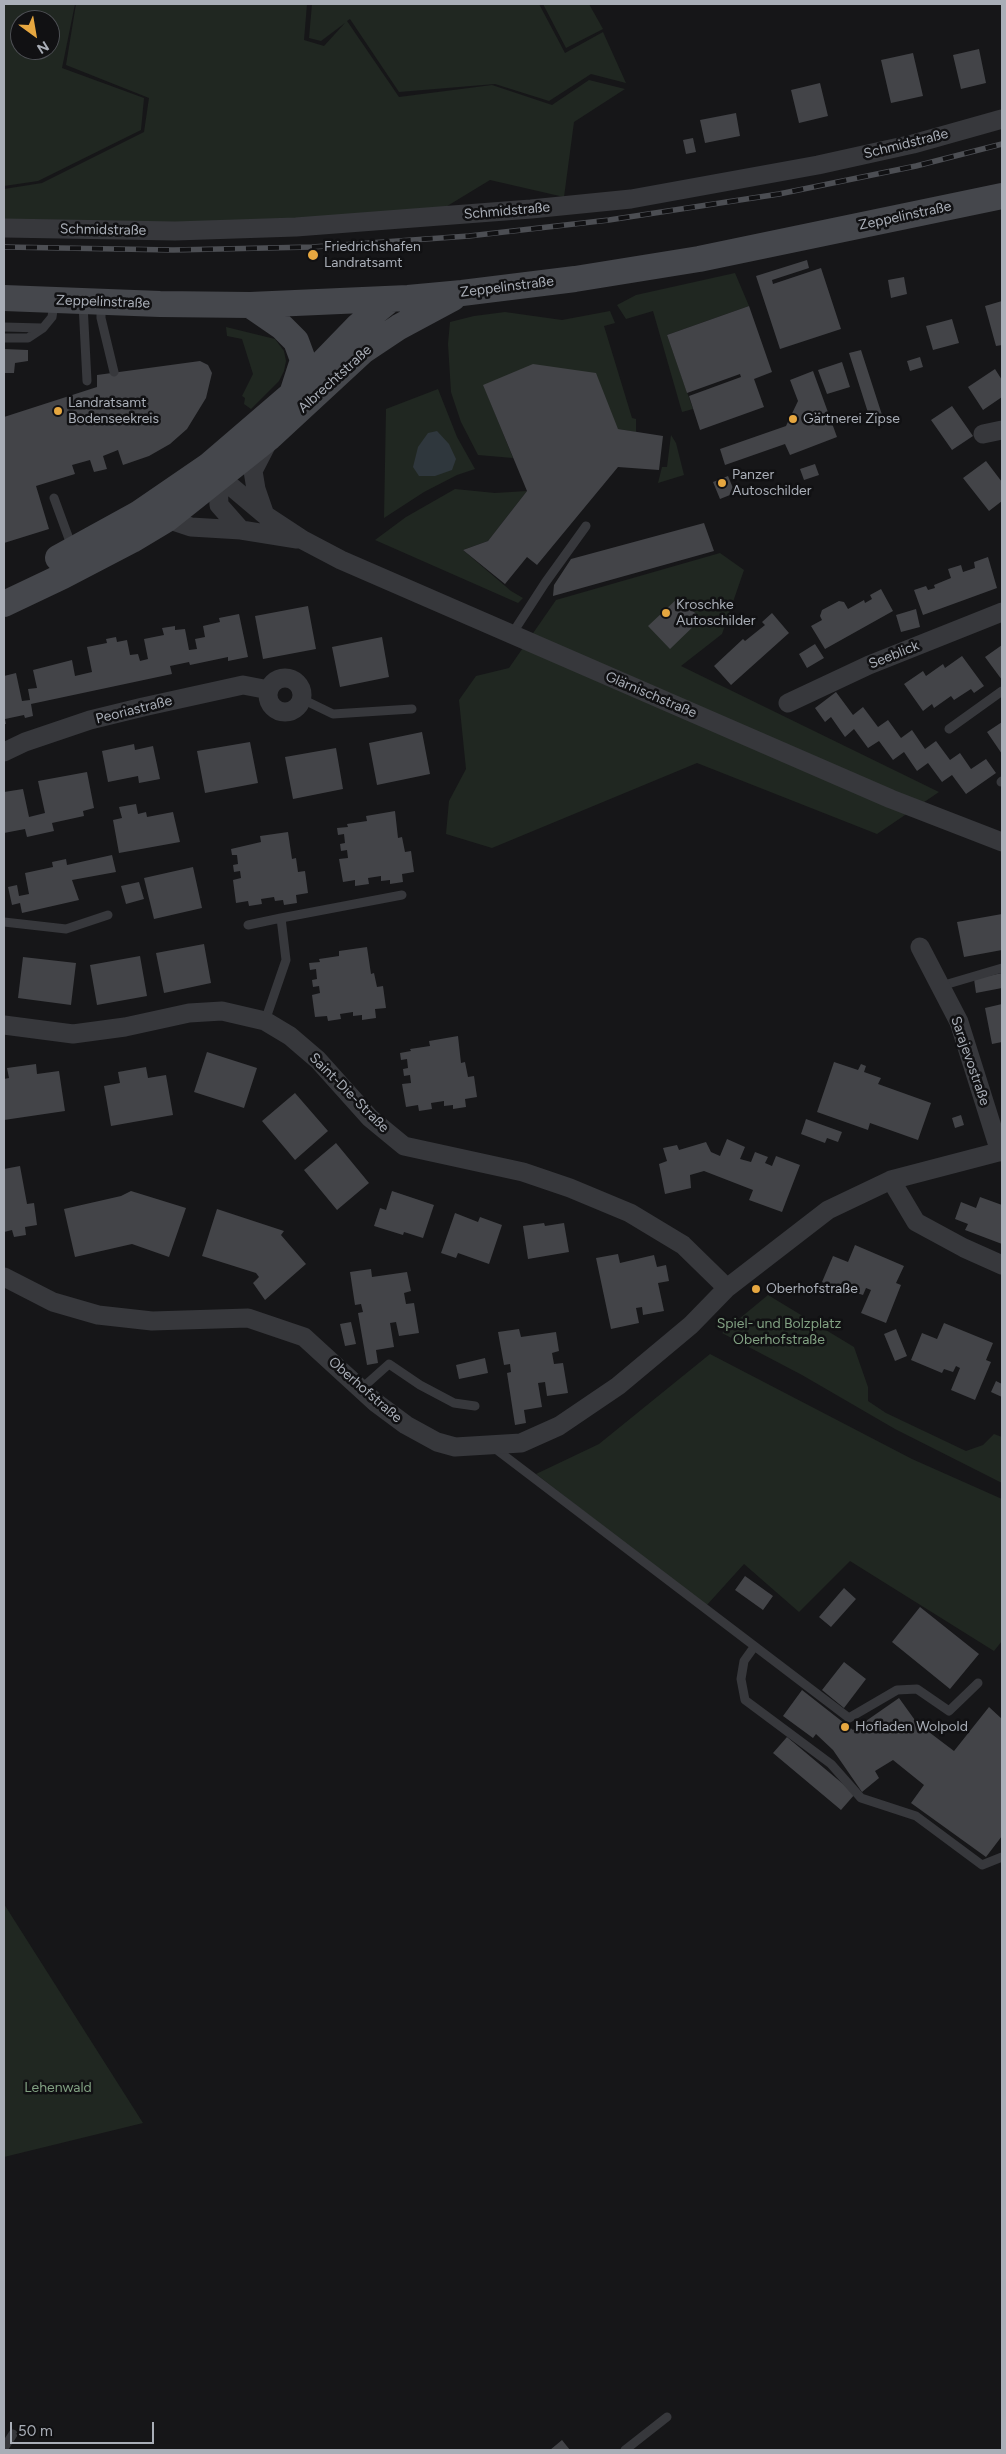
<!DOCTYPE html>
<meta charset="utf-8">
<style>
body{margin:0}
#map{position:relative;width:1006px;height:2454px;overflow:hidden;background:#161618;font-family:Figtree,sans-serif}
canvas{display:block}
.frame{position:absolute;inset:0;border:5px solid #a9aeb7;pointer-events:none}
.north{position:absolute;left:10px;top:10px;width:50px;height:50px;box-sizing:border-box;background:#111113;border:1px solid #4e5055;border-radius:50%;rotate:148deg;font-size:14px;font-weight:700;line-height:20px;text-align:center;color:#a9aeb7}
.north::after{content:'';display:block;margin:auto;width:18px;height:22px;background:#e6a740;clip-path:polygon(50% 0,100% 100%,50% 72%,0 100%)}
.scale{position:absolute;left:10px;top:2422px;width:144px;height:22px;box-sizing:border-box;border:2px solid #a9aeb7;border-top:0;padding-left:6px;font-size:15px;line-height:18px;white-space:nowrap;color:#a9aeb7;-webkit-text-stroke:4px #111113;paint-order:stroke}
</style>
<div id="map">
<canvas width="1006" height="2454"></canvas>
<div class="frame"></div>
<div class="north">N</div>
<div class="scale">50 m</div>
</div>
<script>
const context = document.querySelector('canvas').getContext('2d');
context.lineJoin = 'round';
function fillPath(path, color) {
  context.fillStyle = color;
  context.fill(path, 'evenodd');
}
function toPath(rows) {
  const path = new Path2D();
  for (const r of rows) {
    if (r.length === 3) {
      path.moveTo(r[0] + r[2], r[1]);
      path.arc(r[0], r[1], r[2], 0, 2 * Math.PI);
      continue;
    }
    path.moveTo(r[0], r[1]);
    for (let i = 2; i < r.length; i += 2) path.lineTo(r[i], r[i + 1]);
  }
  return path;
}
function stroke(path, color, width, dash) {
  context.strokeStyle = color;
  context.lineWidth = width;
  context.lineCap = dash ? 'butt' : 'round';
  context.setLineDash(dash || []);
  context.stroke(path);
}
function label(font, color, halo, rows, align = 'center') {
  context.font = font + ' Figtree,sans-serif';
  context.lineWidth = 5;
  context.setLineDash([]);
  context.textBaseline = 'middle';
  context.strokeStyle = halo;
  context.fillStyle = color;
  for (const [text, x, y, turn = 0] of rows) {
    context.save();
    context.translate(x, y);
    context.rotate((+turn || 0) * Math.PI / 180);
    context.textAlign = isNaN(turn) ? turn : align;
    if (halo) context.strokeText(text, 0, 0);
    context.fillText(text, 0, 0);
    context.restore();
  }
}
fillPath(toPath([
 [4,4,75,4,62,68,144,98,141,130,38,181,4,186],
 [20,20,50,20,50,50,20,50],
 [76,4,307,4,304,40,324,46,345,23,321,41,309,38,312,4,539,4,565,53,603,32,626,83,591,74,549,101,495,84,399,92,350,19,347,21,399,97,492,85,552,105,589,80,625,89,574,122,564,197,490,180,439,211,4,233,4,189,42,183,144,132,149,98,66,65],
 [543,4,589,4,603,29,566,48],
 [735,273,749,306,667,335,693,409,682,412,653,311,626,319,617,305,636,295],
 [610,311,615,323,604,326,632,418,636,419,636,432,618,429,484,386,513,458,478,455,461,422,451,392,448,344,450,322,474,316,505,312,562,320],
 [226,327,275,339,284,351,286,361,284,371,279,381,251,409,244,404,245,398,242,396,253,374,242,339,227,336],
 [438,389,457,437,475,469,457,475,424,492,384,518,386,409],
 [671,435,676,443,684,475,658,483,662,467,667,467],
 [455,489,495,493,527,491,488,541,463,550,511,591,523,598,518,603,375,540,406,517],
 [720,553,744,570,722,634,681,666,939,792,877,834,697,763,492,848,446,834,449,801,466,769,459,700,476,676,509,668,556,600],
 [768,1295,854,1347,868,1387,868,1401,886,1413,966,1451,983,1445,994,1434,1002,1437,1002,1483,895,1429,802,1375,722,1333],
 [710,1354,912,1459,1002,1499,1002,1641,994,1651,850,1561,799,1612,744,1564,706,1606,536,1474,599,1444],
 [4,1904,143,2123,4,2157]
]), '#202721');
fillPath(toPath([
 [437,431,449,444,456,459,452,470,435,476,419,476,413,467,418,447,428,433]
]), '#2f373d');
fillPath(toPath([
 [979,49,986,83,961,89,953,55],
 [913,53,923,96,891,103,881,60],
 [820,83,828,116,799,123,791,90],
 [736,113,740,136,705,143,700,120],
 [693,138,696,152,686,154,683,140],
 [807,260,809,268,772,280,773,284,821,268,841,329,780,349,756,276],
 [904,277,907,294,891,298,888,280],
 [1002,301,1002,345,996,346,985,306],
 [749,306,772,372,754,379,764,407,700,430,689,396,741,377,740,374,687,393,667,335],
 [952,319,959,343,933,350,926,326],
 [4,349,28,350,28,361,15,363,14,373,4,373],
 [861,350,883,418,871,422,849,353],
 [920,357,923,367,910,371,907,361],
 [200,361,208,365,212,373,206,398,187,429,170,444,149,456,123,465,118,450,103,456,107,469,94,472,90,460,72,465,75,474,36,486,49,529,4,543,4,417,97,387,97,375],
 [842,362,850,387,827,394,818,370],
 [533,364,596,373,618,429,663,436,659,470,618,467,537,565,527,557,505,584,463,550,488,541,527,491,483,385],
 [995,369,1002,380,1002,397,983,410,968,387],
 [813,371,837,437,790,455,785,444,725,465,720,449,786,426,798,401,790,380],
 [952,406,973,436,952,450,931,420],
 [986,461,1002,482,1002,501,989,511,963,478],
 [815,464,819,475,804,480,800,469],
 [728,476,735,493,720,499,713,482],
 [704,523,714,551,553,596,554,585,571,559],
 [988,557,997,588,923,615,914,590,926,586,928,590,935,588,934,585,951,578,948,569,961,565,963,572,975,568,974,562],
 [881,589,893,611,825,649,811,626,822,620,820,616,822,610,839,601,844,602,848,609,864,600,865,603,872,599,870,595],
 [679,597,701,619,670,649,648,626],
 [308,606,316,649,263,659,255,616],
 [916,609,920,627,901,632,896,615],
 [772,613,789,633,731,685,714,666,743,639,745,641,765,625,762,622],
 [239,614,248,657,228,661,228,657,190,665,189,662,170,666,172,674,31,704,33,716,25,718,24,715,5,719,6,724,4,724,4,676,16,673,22,701,30,700,28,689,37,688,33,670,72,660,75,676,92,672,87,647,107,643,106,639,116,637,117,642,127,640,130,655,138,654,140,661,148,659,144,639,164,635,162,628,175,626,175,630,185,629,189,650,197,649,195,639,205,637,203,626,220,622,219,618],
 [382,637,389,677,340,687,332,647],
 [815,644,824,658,807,668,799,654],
 [1002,645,1002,680,985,657],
 [962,656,984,686,974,693,971,689,954,700,951,696,934,708,932,704,923,711,904,684,923,671,926,676,943,664,945,668],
 [836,692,853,715,863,707,878,727,888,720,901,738,912,730,925,749,936,741,950,760,960,753,971,769,986,759,996,773,966,794,952,775,942,782,928,763,917,771,904,752,893,760,879,741,868,748,854,729,845,737,831,717,825,722,815,708],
 [1002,722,1002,754,987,732],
 [422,732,430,774,377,785,369,743],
 [250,742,258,783,205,793,197,751],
 [134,744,135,750,153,746,160,779,139,783,138,776,108,782,102,751],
 [336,748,343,789,293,799,285,757],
 [87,772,94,808,83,811,84,816,52,823,54,831,27,837,25,829,4,833,4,792,23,789,29,817,45,813,38,781],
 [136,804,138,814,146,812,147,817,173,812,180,842,119,853,113,820,122,818,119,807],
 [395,811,398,838,402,837,405,852,411,851,414,872,402,874,403,882,390,884,390,880,381,881,381,876,368,878,369,884,355,886,355,880,343,882,339,859,348,858,347,850,341,851,340,844,345,843,344,834,338,835,337,828,348,827,347,824,367,821,366,816],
 [288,832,292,859,296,858,298,872,305,871,308,893,296,895,297,903,284,905,283,900,275,901,274,897,261,899,262,904,249,906,248,901,236,903,233,880,241,878,240,871,234,872,233,865,238,864,237,855,232,855,231,849,261,842,260,836],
 [112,855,116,872,72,880,79,900,22,913,20,903,12,905,8,887,17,885,19,896,29,894,25,873,53,867,52,862,66,859,67,865],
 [193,867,202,908,154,919,144,878],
 [139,882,144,899,126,904,121,886],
 [1002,914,1002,950,964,957,957,922],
 [204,944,211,983,164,993,156,953],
 [367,947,371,974,374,973,377,987,383,986,386,1008,375,1009,376,1018,362,1020,362,1015,353,1016,353,1012,340,1014,341,1019,328,1021,327,1016,315,1017,312,995,320,993,319,986,313,987,312,980,317,979,316,969,310,970,309,963,320,962,319,959,339,956,339,951],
 [140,956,147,996,97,1005,90,965],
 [23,957,76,963,71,1005,18,998],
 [1002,973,1002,988,976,993,974,979],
 [1002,1004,1002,1042,992,1044,985,1008],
 [458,1036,461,1063,465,1062,468,1077,474,1076,477,1097,465,1099,466,1107,453,1109,453,1105,444,1106,444,1101,431,1103,432,1109,419,1111,418,1105,406,1107,402,1084,411,1083,410,1075,404,1076,403,1069,408,1068,407,1059,401,1060,400,1053,411,1051,410,1049,430,1046,429,1041],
 [207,1052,257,1068,244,1108,194,1092],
 [834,1062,858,1070,861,1064,866,1066,864,1072,881,1078,878,1084,931,1103,918,1140,870,1123,868,1130,817,1112],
 [36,1064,37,1074,59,1071,65,1111,4,1120,4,1079,9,1078,7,1068],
 [146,1067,148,1078,166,1075,173,1115,111,1126,104,1086,120,1083,118,1072],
 [295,1093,328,1131,295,1160,262,1121],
 [961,1115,964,1125,955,1128,952,1118],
 [806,1119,842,1132,838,1142,827,1138,825,1143,801,1134],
 [727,1139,745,1147,740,1159,751,1162,755,1152,768,1157,765,1163,772,1166,776,1156,800,1165,782,1212,749,1200,753,1190,704,1171,690,1175,691,1188,665,1194,659,1164,667,1161,663,1148,677,1145,679,1150,706,1142,711,1152,720,1156],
 [336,1143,369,1183,337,1210,304,1170],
 [20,1166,27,1204,34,1203,37,1225,25,1227,26,1235,14,1237,12,1230,4,1232,4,1169],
 [131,1191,186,1208,169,1257,132,1244,75,1257,64,1209,121,1196],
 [392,1191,434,1205,423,1238,404,1232,403,1235,374,1226,380,1208,386,1210],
 [980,1197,1002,1205,1002,1244,965,1230,968,1224,955,1219,961,1202,976,1208],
 [217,1209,284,1231,281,1235,306,1264,265,1300,253,1283,259,1277,256,1273,202,1256],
 [455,1213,478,1222,480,1217,502,1225,489,1264,458,1253,456,1258,441,1253],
 [544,1223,545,1226,564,1223,569,1252,528,1259,523,1226],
 [855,1245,904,1266,896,1283,901,1285,886,1323,861,1313,871,1290,866,1288,863,1295,854,1292,853,1295,822,1282,833,1256,848,1262],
 [618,1254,620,1263,654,1255,657,1267,666,1265,669,1281,658,1283,664,1311,643,1315,642,1307,636,1308,639,1323,611,1329,596,1258],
 [371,1269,372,1277,407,1272,411,1291,404,1293,406,1304,414,1303,419,1333,399,1336,396,1322,390,1323,394,1347,376,1350,378,1363,367,1365,358,1313,363,1312,361,1304,355,1305,350,1272],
 [351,1322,356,1344,345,1346,340,1324],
 [944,1323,993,1343,986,1360,991,1362,975,1400,951,1390,960,1368,956,1366,953,1372,944,1369,942,1373,911,1360,922,1333,937,1339],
 [519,1329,521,1337,556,1332,559,1351,552,1353,554,1364,563,1363,568,1393,547,1396,545,1382,538,1383,542,1407,524,1410,526,1423,515,1425,507,1373,511,1372,510,1364,504,1365,498,1332],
 [896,1329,907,1356,895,1361,884,1334],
 [485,1358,488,1373,459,1379,456,1365],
 [996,1381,1002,1384,1002,1397,991,1392],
 [745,1576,773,1596,763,1610,735,1590],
 [844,1588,856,1599,831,1627,819,1617],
 [920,1607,979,1654,950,1689,892,1642],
 [844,1662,866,1679,844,1708,822,1690],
 [802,1690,853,1730,899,1698,917,1723,954,1751,989,1707,1002,1719,1002,1836,986,1857,911,1803,924,1785,893,1760,875,1771,879,1778,862,1792,833,1750,816,1734,813,1738,783,1716],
 [787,1737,855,1794,841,1810,773,1753],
 [562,2440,570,2450,550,2450]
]), '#434448');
stroke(toPath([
 [101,303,101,318,114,372],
 [83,304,87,381],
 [4,327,42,328],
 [4,338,28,338,43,328,52,317,54,303],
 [54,498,72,547],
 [512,634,545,583,586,526],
 [302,699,333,714,412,709],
 [949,729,1002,691],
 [1001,782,1002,781],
 [281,918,402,895],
 [4,922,66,929,108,915],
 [248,925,281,918,286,960,265,1021],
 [941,986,1002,968],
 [361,1389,389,1364,420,1385,454,1403,475,1406],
 [493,1447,849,1718,897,1690,917,1689,949,1711,978,1683],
 [754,1647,744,1661,741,1679,745,1700,831,1764,861,1798,916,1816,982,1865,1002,1857],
 [4,2448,13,2434],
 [625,2450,667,2417]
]), '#37383c', 9);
stroke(toPath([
 [4,228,175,231,296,227,531,209,631,199,818,165,913,144,1002,119],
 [983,434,1002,430],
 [265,515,256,489,253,471,268,442],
 [167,519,191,527,241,530,297,539],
 [241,530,219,505,218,480,233,488,265,515,303,540,341,560,891,799,1002,842],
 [285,695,17],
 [788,703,869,665,1002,612],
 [4,752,25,742,90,720,143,707,243,685,269,690],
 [920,947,959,1022,1000,1152],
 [4,1025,73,1034,125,1027,189,1013,222,1011,265,1021,290,1036,318,1060,370,1118,404,1146,523,1172,570,1188,630,1213,683,1245,727,1288],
 [891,1180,916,1222,964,1248,1002,1265],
 [4,1277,53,1302,98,1315,152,1321,248,1318,304,1337,375,1402,406,1425,437,1442,455,1447,521,1443,559,1426,618,1386,691,1325,727,1288,828,1210,891,1180,1002,1151]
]), '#37383c', 19);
stroke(toPath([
 [4,298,160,304,250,305,408,298,462,293,575,279,699,259,1002,196],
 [250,305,282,327,296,341,303,360,293,391],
 [58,558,138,514,208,466,293,393,358,326,391,299],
 [4,604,63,576,132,540,167,519,270,437,363,351,399,327,453,298]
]), '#45474c', 26);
const rail = toPath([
 [4,247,173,250,312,247,469,236,609,220,779,194,916,166,1002,144]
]);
stroke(rail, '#4c4e53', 5.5);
stroke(rail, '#111113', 4, [11]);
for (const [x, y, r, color] of [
 [313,255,6,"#e6a740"],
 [58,411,5,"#e6a740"],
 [793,419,5,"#e6a740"],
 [722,483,5,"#e6a740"],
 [666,613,5,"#e6a740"],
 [756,1289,5,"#e6a740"],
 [845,1727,5,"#e6a740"]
]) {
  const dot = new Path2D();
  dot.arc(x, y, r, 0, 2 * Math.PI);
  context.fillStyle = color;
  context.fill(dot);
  stroke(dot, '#111113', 2);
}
label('14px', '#a9aeb7', '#111113', [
 ["Schmidstraße",906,144,-14],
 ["Schmidstraße",507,211,-5],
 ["Zeppelinstraße",905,216,-12],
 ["Schmidstraße",103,230,1],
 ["Zeppelinstraße",507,287,-7],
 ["Zeppelinstraße",103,302,2],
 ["Albrechtstraße",335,379,-42],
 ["Seeblick",894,655,-22],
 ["Glärnischstraße",651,695,23],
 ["Peoriastraße",134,710,-14],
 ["Sarajevostraße",970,1061,71],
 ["Saint-Die-Straße",349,1093,45],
 ["Oberhofstraße",365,1390,41]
]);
label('14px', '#a9aeb7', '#111113', [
 ["Friedrichshafen",324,247],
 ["Landratsamt",324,263],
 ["Landratsamt",68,403],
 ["Bodenseekreis",68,419],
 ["Gärtnerei Zipse",803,419],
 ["Panzer",732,475],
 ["Autoschilder",732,491],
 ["Kroschke",676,605],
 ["Autoschilder",676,621],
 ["Oberhofstraße",766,1289],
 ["Hofladen Wolpold",855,1727]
], 'left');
label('14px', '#81a082', '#111113', [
 ["Spiel- und Bolzplatz",779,1324],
 ["Oberhofstraße",779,1340],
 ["Lehenwald",58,2088]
]);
</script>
